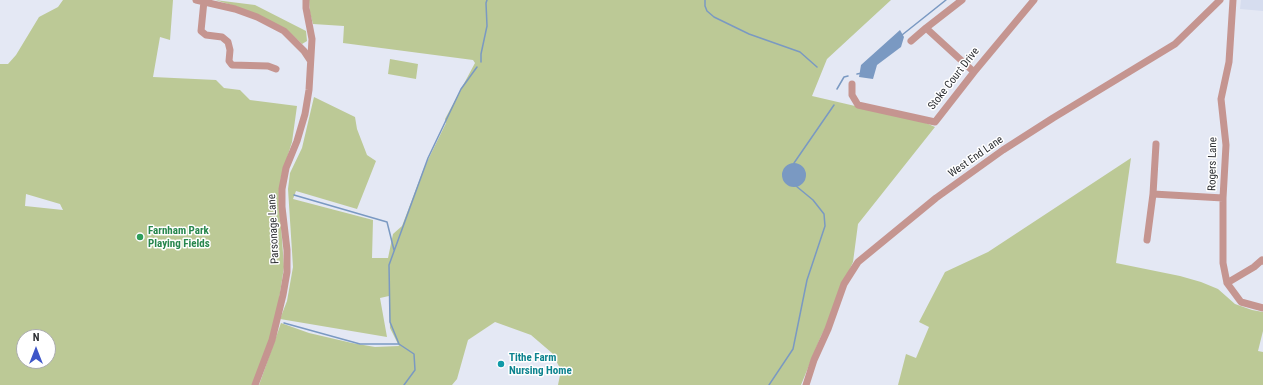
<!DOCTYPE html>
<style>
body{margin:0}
#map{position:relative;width:1263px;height:385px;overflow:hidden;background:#e4e8f4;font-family:"Roboto Condensed",sans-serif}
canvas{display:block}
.north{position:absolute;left:16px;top:329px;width:40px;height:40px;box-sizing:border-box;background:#fff;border:1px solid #abacae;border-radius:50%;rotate:0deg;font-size:11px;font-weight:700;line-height:16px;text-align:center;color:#2e3034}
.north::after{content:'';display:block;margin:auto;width:14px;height:18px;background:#3e56c8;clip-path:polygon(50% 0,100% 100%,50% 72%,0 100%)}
</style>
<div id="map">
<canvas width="1263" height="385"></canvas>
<div class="north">N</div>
</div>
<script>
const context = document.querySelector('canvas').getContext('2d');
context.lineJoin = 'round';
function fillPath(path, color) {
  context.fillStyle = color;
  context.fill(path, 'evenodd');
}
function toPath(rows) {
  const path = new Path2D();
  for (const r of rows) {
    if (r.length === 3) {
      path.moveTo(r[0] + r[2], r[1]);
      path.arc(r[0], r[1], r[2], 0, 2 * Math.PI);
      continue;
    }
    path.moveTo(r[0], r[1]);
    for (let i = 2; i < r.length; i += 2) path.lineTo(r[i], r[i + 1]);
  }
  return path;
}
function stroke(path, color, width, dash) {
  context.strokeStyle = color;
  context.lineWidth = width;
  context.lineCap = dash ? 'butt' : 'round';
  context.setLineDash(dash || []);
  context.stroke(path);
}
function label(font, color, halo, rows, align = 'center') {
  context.font = font + ' "Roboto Condensed",sans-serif';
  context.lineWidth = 3;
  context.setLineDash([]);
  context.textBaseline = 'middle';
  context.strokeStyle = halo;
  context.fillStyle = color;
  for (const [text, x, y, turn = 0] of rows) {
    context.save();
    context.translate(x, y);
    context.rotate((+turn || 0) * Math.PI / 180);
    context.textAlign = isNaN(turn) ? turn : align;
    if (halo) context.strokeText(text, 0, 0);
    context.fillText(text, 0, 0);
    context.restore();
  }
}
fillPath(toPath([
 [1241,0,1263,0,1263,11,1240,9]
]), '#d6ddef');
fillPath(toPath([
 [63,0,173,0,170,40,160,37,153,77,216,80,224,88,240,90,250,100,297,106,292,142,281,177,279,198,284,267,276,319,254,385,0,385,0,64,8,64,16,55,39,17,58,7],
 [26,194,60,204,63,210,25,206],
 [24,337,48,337,48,361,24,361],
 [215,0,255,5,306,31,307,41,302,44,288,31,238,7],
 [309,0,891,0,827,59,812,96,924,122,935,127,858,224,853,262,839,292,839,302,821,336,801,385,558,385,561,370,552,353,531,335,495,322,468,340,457,379,452,385,259,385,281,323,309,333,352,343,375,347,399,346,390,328,389,296,380,298,387,337,280,319,287,301,293,267,288,189,290,173,302,148,314,97,355,117,357,129,367,155,376,161,357,209,296,191,293,199,373,220,372,258,388,258,393,234,402,226,424,168,446,123,445,119,475,63,473,60,343,43,344,26,313,24,310,13],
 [390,59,418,64,416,79,388,74],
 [1131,158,1116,263,1180,276,1201,282,1218,289,1235,304,1252,310,1263,312,1263,331,1258,351,1263,352,1263,385,898,385,906,354,916,358,929,327,919,322,945,272,988,252]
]), '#bcc996');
fillPath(toPath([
 [900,30,904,37,901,47,877,65,873,79,859,77,861,65],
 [794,175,12]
]), '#7a99c2');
stroke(toPath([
 [705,0,705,6,707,11,714,17,749,34,800,52,817,67],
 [902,35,946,0],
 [481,62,481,54,487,26,486,3,487,0],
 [857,74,862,73],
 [837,89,844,77,848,76],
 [795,165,794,163,834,105],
 [294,195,387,222,394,250],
 [284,323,360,344,399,344],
 [404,385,415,370,414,354,399,344,390,322,389,265,428,158,461,89,477,67],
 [769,385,793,349,807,280,825,226,824,214,813,200,796,186]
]), '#7a99c2', 1.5);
stroke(toPath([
 [196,0,235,9,257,17,284,31,304,51,310,60],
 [962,0,926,28,974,72],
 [1233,0,1229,62,1221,99,1226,145,1223,198,1223,263,1227,283,1241,302,1263,308],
 [204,1,201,31,206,35,222,37,228,42,230,50,229,61,232,65,268,66,276,69],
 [911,41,926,28],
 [852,84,852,95,858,105,935,122,974,72,1034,0],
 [1153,194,1223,198],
 [1147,240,1153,194,1156,144],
 [1227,283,1254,267,1262,260,1263,261],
 [255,385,272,340,283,295,287,272,287,250,282,207,282,189,286,168,297,141,305,114,309,90,312,39,306,8,306,0],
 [806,385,814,360,828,329,844,284,858,262,936,198,1003,150,1053,118,1175,44,1220,0]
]), '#c59590', 7);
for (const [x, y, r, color] of [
 [140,237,4,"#2e9e5b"],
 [501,364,4,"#0f9aa8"]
]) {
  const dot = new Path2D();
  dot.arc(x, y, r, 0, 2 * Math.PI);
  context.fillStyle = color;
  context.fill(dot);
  stroke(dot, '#fff', 1.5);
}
label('11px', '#2e3034', '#fff', [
 ["Stoke Court Drive",954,79,-52],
 ["West End Lane",976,157,-35],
 ["Rogers Lane",1213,164,-89],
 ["Parsonage Lane",274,229,-93]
]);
label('bold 11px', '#27864d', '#fff', [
 ["Farnham Park",148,231],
 ["Playing Fields",148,244]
], 'left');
label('bold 11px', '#0d838f', '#fff', [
 ["Tithe Farm",509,358],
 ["Nursing Home",509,371]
], 'left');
</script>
